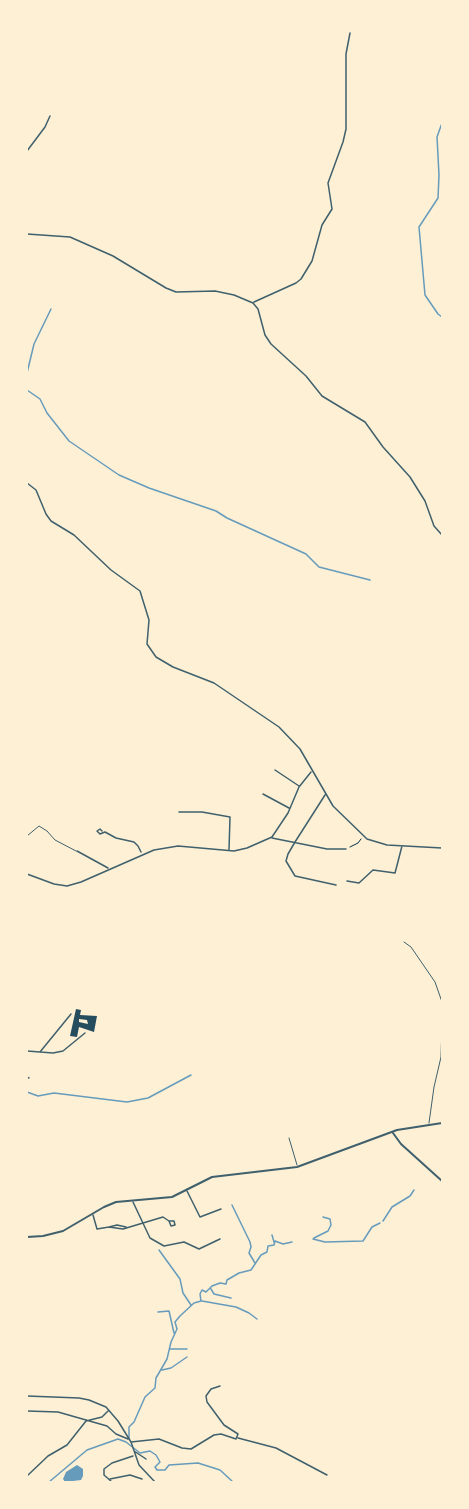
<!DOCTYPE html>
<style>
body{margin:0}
#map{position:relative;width:469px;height:1509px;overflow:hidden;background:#fdf0d5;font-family:"Noto Sans",sans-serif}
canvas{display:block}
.frame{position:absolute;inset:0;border:28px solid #fdf0d5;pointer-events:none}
</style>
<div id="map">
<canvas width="469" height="1509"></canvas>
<div class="frame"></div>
</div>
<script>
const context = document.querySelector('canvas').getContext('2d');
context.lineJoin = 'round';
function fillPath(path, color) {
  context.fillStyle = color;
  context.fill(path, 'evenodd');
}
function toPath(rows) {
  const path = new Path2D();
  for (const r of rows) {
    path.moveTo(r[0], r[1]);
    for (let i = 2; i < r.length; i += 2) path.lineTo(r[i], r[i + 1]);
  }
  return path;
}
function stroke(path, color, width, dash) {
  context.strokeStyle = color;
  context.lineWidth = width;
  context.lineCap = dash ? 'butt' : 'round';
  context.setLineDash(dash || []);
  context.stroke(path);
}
fillPath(toPath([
 [77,1465,83,1469,83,1476,81,1480,65,1482,63,1479,66,1472]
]), '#669bbc');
stroke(toPath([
 [442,123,437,137,439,175,438,198,419,227,425,295,438,314,442,317],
 [27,373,34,344,51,309],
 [27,390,40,399,47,413,69,441,119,475,149,488,216,511,227,518,306,554,319,567,370,580],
 [27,1092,38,1096,54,1093,127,1102,148,1098,191,1075],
 [232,1205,250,1242,251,1247,249,1253,255,1263],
 [383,1221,392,1207,410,1196,414,1190],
 [272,1235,274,1242],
 [314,1238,328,1231,331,1225,330,1219,323,1217],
 [313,1239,325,1242,363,1241,372,1227,380,1223],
 [159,1250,180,1279,183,1293,191,1305],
 [211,1289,214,1294,231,1298],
 [202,1301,236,1307,249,1313,257,1319],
 [158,1312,169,1311,174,1333],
 [170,1349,187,1349],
 [162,1370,171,1368,187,1357],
 [129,1438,129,1427,134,1422,145,1397,155,1388,156,1378,167,1359,171,1342,177,1329,175,1322,180,1316,194,1303,201,1301,200,1294,202,1290,206,1292,212,1286,220,1283,226,1284,227,1280,239,1273,251,1270,261,1255,267,1252,268,1246,274,1245,275,1241,283,1244,292,1242],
 [49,1482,87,1450,118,1439,126,1442,140,1453,150,1451,156,1455,160,1462,155,1467,157,1470,165,1470,169,1465,198,1463,220,1470,233,1482]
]), '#669bbc', 1.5);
fillPath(toPath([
 [76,1009,81,1010,80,1015,97,1016,94,1032,79,1027,77,1037,70,1036],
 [79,1019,87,1020,88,1024,79,1022]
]), '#264d5e');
stroke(toPath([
 [350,847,358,843,361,839]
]), '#003049', 1);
stroke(toPath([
 [27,836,39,826,47,831,55,840,76,851],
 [404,942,411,947,435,982,442,1002],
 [429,1123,434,1087,441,1057,442,1025],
 [289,1138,297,1165]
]), '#3f606c', 1);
stroke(toPath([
 [27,151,45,127,50,116],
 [27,234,70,237,113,256,166,288,176,292,215,291,234,295,253,303,258,309,265,335,271,344,306,376,322,396,365,422,383,447,410,477,425,501,434,526,442,535],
 [254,302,296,283,301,279,312,261,322,225,332,209,328,183,343,142,346,129,346,54,350,33],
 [27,483,36,490,46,514,51,521,74,535,111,570,140,591,149,620,147,644,156,657,173,667,214,683,279,727,300,749,333,806,367,839,387,845,442,848],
 [275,770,299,786],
 [263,794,289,808],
 [325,795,295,842,288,854,286,861,295,876,336,885],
 [179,812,202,812,230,817,229,850],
 [102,831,100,829,97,831,100,834,105,832,116,838,134,842,138,846,141,852],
 [272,838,327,849,346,849],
 [77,851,108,868],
 [27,874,54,884,67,886,81,882,154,850,178,846,234,851,247,848,272,837,288,813,299,787,311,772],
 [347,881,359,883,373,870,395,873,402,846],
 [27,1051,53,1053,63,1051,85,1033],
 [40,1052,71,1014],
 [27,1077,29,1078],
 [187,1191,200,1217,221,1209],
 [133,1202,150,1238,164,1246,184,1242,199,1249,220,1239],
 [93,1215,97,1229,109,1227,123,1229,163,1217,169,1221,171,1226,175,1225,174,1221,169,1221],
 [109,1227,117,1225,126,1227],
 [27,1396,79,1398,89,1400,106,1407,118,1421,131,1442,139,1465,155,1482],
 [27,1411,58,1412,107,1426,116,1434,128,1439],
 [238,1438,276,1448,327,1475],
 [131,1442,159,1439,182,1448,191,1449,214,1435,221,1434,236,1439,238,1434,224,1425,207,1402,206,1396,211,1389,220,1386],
 [134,1451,146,1459],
 [27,1476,48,1456,67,1445,86,1421,102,1417,108,1411],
 [110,1479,130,1475,142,1479],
 [112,1482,104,1475,104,1469,112,1463,133,1456]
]), '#3f606c', 1.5);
stroke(toPath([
 [393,1133,401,1144,442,1181],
 [27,1237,43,1236,63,1231,104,1207,116,1202,172,1197,212,1177,297,1167,397,1130,442,1123]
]), '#3f606c', 2);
</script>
